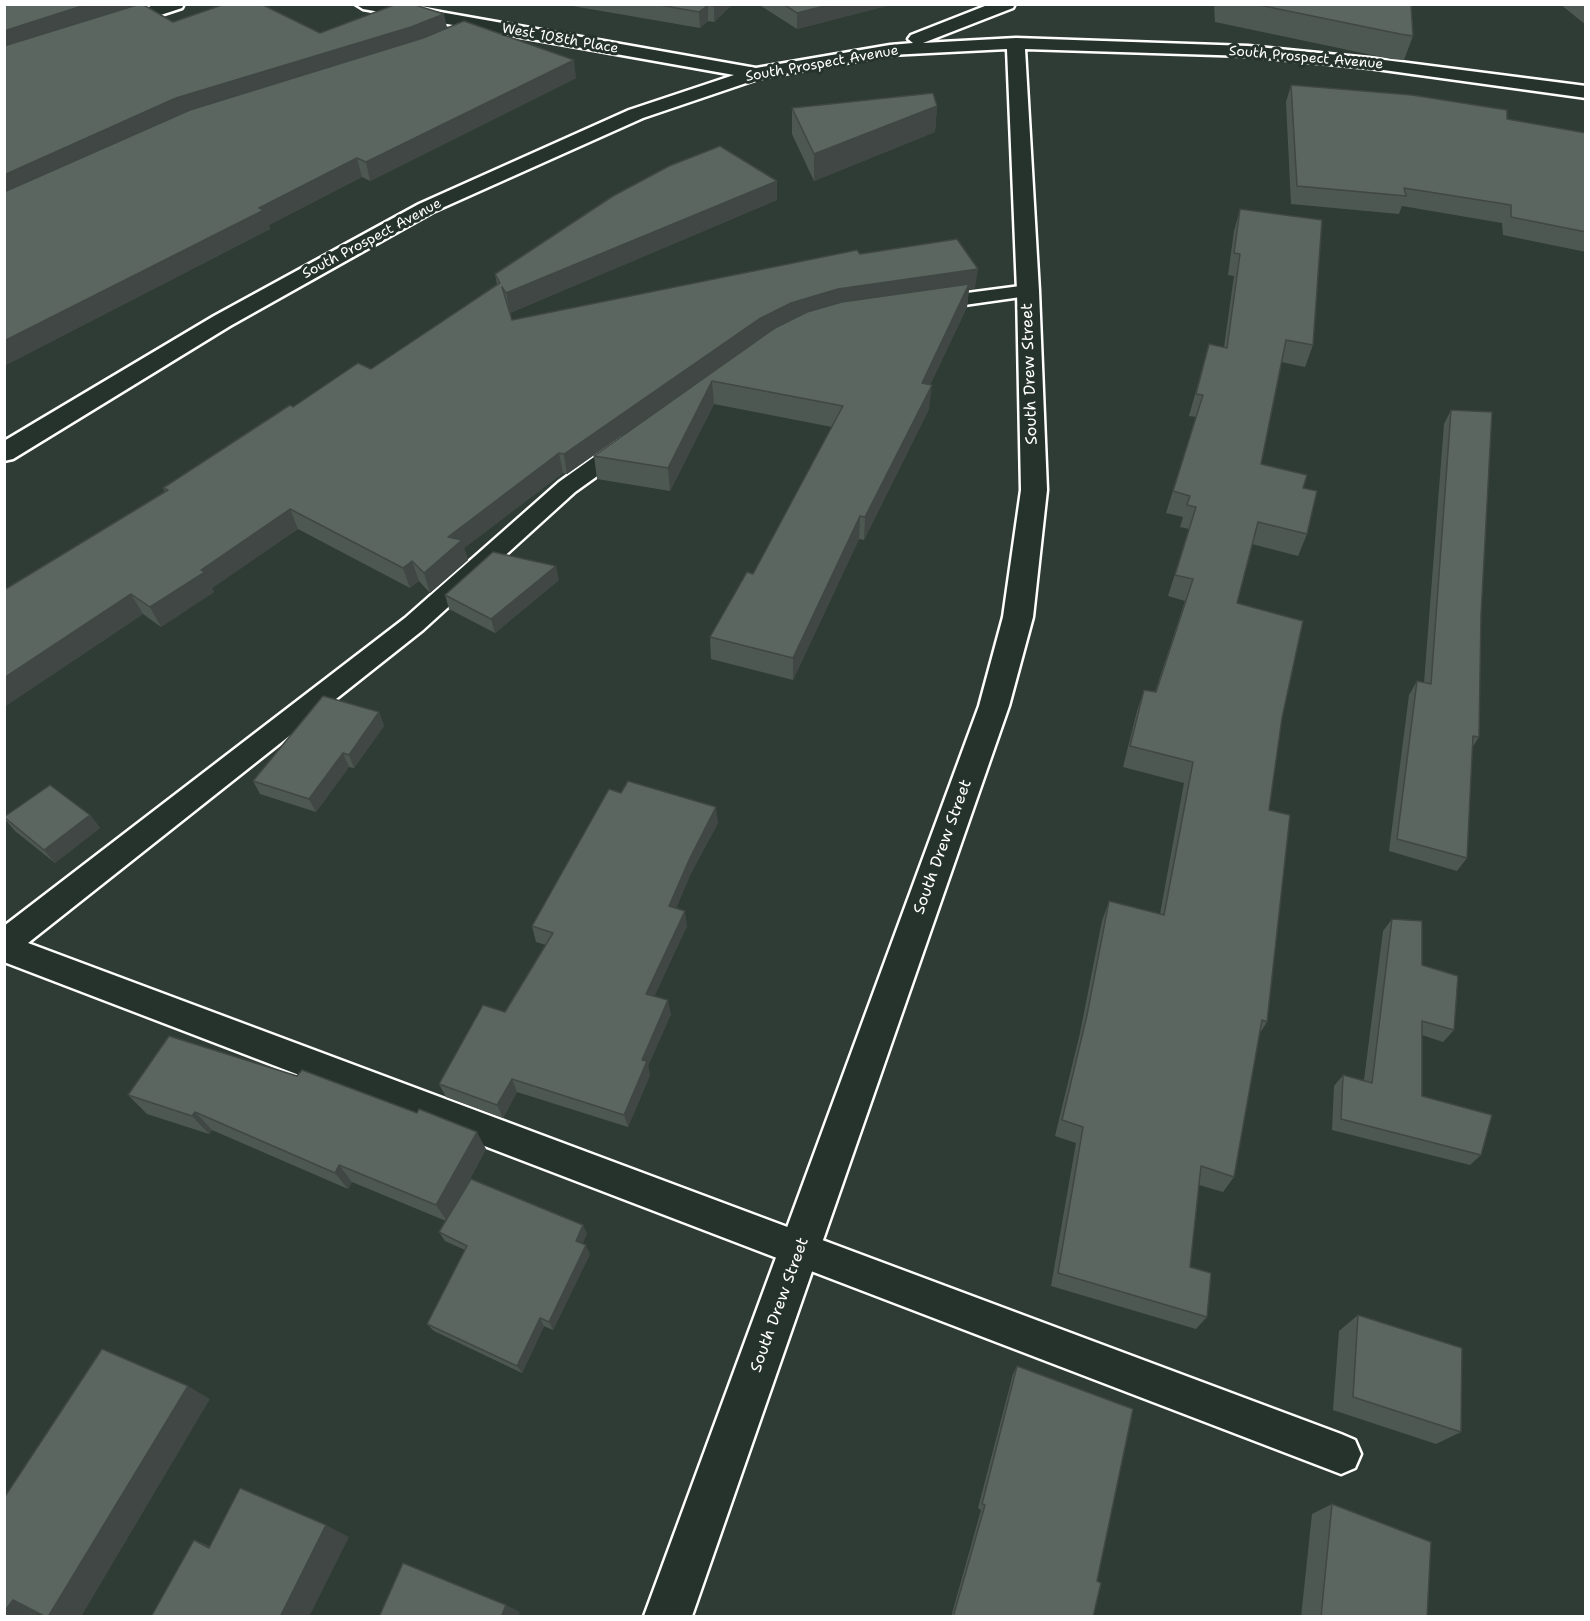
<!DOCTYPE html>
<style>
body{margin:0}
#map{position:relative;width:1590px;height:1621px;overflow:hidden;background:#2f3b35;font-family:"Shantell Sans",sans-serif}
canvas{display:block}
.frame{position:absolute;inset:0;border:6px solid #fff;pointer-events:none}
</style>
<div id="map">
<canvas width="1590" height="1621"></canvas>
<div class="frame"></div>
</div>
<script>
const context = document.querySelector('canvas').getContext('2d');
context.lineJoin = 'round';
function toPath(rows) {
  const path = new Path2D();
  for (const r of rows) {
    path.moveTo(r[0], r[1]);
    for (let i = 2; i < r.length; i += 2) path.lineTo(r[i], r[i + 1]);
  }
  return path;
}
function stroke(path, color, width, dash) {
  context.strokeStyle = color;
  context.lineWidth = width;
  context.lineCap = dash ? 'butt' : 'round';
  context.setLineDash(dash || []);
  context.stroke(path);
}
function fillPath(path, color) {
  context.fillStyle = color;
  context.fill(path, 'evenodd');
}
function label(font, color, halo, rows, align = 'center') {
  context.font = font + ' "Shantell Sans",sans-serif';
  context.lineWidth = 6;
  context.setLineDash([]);
  context.textBaseline = 'middle';
  context.strokeStyle = halo;
  context.fillStyle = color;
  for (const [text, x, y, turn = 0] of rows) {
    context.save();
    context.translate(x, y);
    context.rotate((+turn || 0) * Math.PI / 180);
    context.textAlign = isNaN(turn) ? turn : align;
    if (halo) context.strokeText(text, 0, 0);
    context.fillText(text, 0, 0);
    context.restore();
  }
}
const service = toPath([
 [1028,285,1035,287,1038,291,1035,295,929,310,922,308,919,304,922,300,929,298,1028,285],
 [627,437,635,439,638,444,635,449,575,492,423,630,28,943,1341,1434,1355,1440,1361,1454,1355,1468,1341,1474,4,962,4,926,405,618,559,482,619,439,627,437]
]);
const minor = toPath([
 [157,4,184,4,182,8,118,29,112,30,106,29,103,25,106,21,157,4],
 [355,4,395,4,756,68,890,45,913,43,908,39,911,35,990,4,1015,4,1013,8,923,43,1016,38,1248,46,1369,58,1586,86,1586,98,1369,68,1248,56,1025,49,1039,291,1047,490,1033,617,1009,706,692,1616,644,1616,979,706,1003,617,1021,490,1017,291,1007,49,890,55,761,78,643,118,433,212,230,326,13,459,4,461,4,441,214,316,419,204,629,110,734,75,363,9,355,4]
]);
stroke(service, '#fff', 5);
stroke(minor, '#fff', 5);
fillPath(service, '#26332d');
fillPath(minor, '#26332d');
fillPath(toPath([
 [4,4,127,4,128,8,173,22,320,33,447,28,576,78,370,181,362,177,269,225,270,229,4,366],
 [561,4,733,4,714,22,708,21,700,28],
 [758,4,894,4,797,29],
 [1214,4,1411,4,1413,36,1404,60,1391,59,1215,22],
 [1560,4,1586,4,1586,25],
 [1291,85,1586,133,1586,252,1503,235,1502,223,1402,206,1399,214,1291,204,1286,102],
 [937,106,935,132,814,181,792,134,792,108],
 [777,181,777,200,510,313,512,320,860,254,975,288,969,289,967,307,930,385,929,409,864,540,859,539,793,680,711,659,710,637,753,574,832,427,714,404,670,491,597,479,594,456,760,339,567,474,563,473,464,548,468,560,430,593,419,581,410,588,298,529,212,588,214,592,161,627,143,614,4,707,165,492,163,488,293,407,371,369,497,284,495,274],
 [1240,209,1313,345,1305,367,1281,362,1261,464,1303,488,1307,534,1298,556,1252,544,1237,603,1282,718,1269,810,1267,1022,1260,1033,1234,1177,1223,1192,1199,1185,1190,1267,1207,1317,1196,1329,1051,1286,1076,1143,1055,1136,1080,1033,1102,921,1109,901,1160,914,1184,783,1123,767,1137,711,1144,690,1155,692,1185,601,1168,596,1189,529,1180,527,1183,517,1166,513,1196,417,1189,416,1209,344,1224,347,1234,276,1228,275,1234,231],
 [1451,410,1481,615,1479,737,1472,748,1467,858,1457,871,1389,851,1409,695,1417,681,1424,683,1444,424],
 [559,580,495,633,449,609,445,595],
 [379,712,384,726,354,768,349,767,316,812,260,794,253,781],
 [621,793,718,823,691,873,676,908,687,926,654,996,671,1014,648,1066,650,1075,628,1127,517,1092,503,1118,446,1097,439,1084,505,1012,546,945,536,942,532,926],
 [90,815,100,828,55,863,15,831,4,818],
 [1392,919,1422,965,1454,1030,1443,1042,1422,1035,1422,1096,1481,1155,1470,1165,1332,1130,1334,1086,1343,1075,1364,1080,1383,931],
 [128,1095,486,1149,461,1196,583,1225,587,1234,582,1243,590,1254,553,1330,544,1326,522,1373,434,1331,427,1324,465,1250,445,1241,439,1232,446,1221,352,1182,348,1189,212,1130,209,1134,147,1114],
 [1358,1315,1461,1432,1436,1444,1333,1410,1339,1331],
 [1017,1366,1097,1581,1093,1617,951,1617,981,1510,978,1508,1013,1374],
 [1332,1504,1427,1617,1301,1617,1312,1514]
]), '#4e5853');
fillPath(toPath([
 [88,4,127,4,129,11,4,51,4,31],
 [715,4,733,4,714,22,714,6],
 [832,4,894,4,797,29,797,13],
 [708,5,708,21,700,28,699,12],
 [444,14,448,32,4,198,4,175,176,98],
 [574,60,576,78,370,181,366,162],
 [937,106,935,132,814,181,814,154],
 [357,158,362,177,269,225,270,229,4,366,4,341,259,208],
 [777,181,777,200,510,313,506,293],
 [978,269,975,288,969,289,967,307,920,407,922,383,759,339,567,474,564,454,759,319,791,303,838,289],
 [712,381,714,404,670,491,668,468],
 [932,385,929,409,864,540,865,517],
 [559,453,563,473,464,548,468,560,430,593,424,573,448,537],
 [290,509,298,529,212,588,214,592,161,627,150,607,201,570],
 [860,516,859,539,793,680,793,658],
 [412,561,419,581,410,588,403,568],
 [556,566,559,580,495,633,491,619],
 [131,594,143,614,4,707,4,678],
 [379,712,384,726,354,768,349,755],
 [343,753,349,767,316,812,309,799],
 [716,807,718,823,691,873,671,921,669,906,690,858],
 [90,815,100,828,55,863,44,850],
 [685,911,687,926,649,1008,646,994],
 [668,1000,671,1014,648,1066,650,1075,628,1127,624,1115,642,1060],
 [512,1079,517,1092,503,1118,497,1105],
 [195,1112,212,1130,209,1134,192,1116],
 [477,1132,486,1149,447,1221,436,1205],
 [339,1165,352,1182,348,1189,335,1173],
 [583,1225,587,1234,580,1250,576,1241],
 [586,1245,590,1254,553,1330,549,1322],
 [540,1318,544,1326,522,1373,517,1366],
 [188,1386,210,1399,81,1617,48,1617],
 [326,1525,349,1537,309,1617,280,1617],
 [194,1540,224,1551,209,1548],
 [13,1600,44,1606,36,1617,4,1617,4,1612],
 [506,1605,520,1612,519,1617,501,1617]
]), '#404744');
const building = toPath([
 [4,4,88,4,4,31,4,4],
 [140,4,142,4,173,22,225,4,261,4,320,33,397,4,412,4,444,14,411,27,176,98,4,175,4,46,140,4],
 [654,4,715,4,714,6,708,5,699,12,654,4],
 [783,4,832,4,797,13,783,4],
 [1254,4,1411,4,1413,36,1400,34,1254,4],
 [464,21,574,60,366,162,357,158,259,208,264,210,4,341,4,192,190,110,423,38,464,21],
 [1291,85,1412,95,1507,110,1507,119,1586,133,1586,232,1511,217,1511,205,1404,188,1406,196,1297,186,1291,85],
 [933,93,937,106,814,154,792,108,933,93],
 [720,146,777,181,506,293,502,287,512,320,857,250,860,254,957,239,978,269,838,289,791,303,759,319,564,454,559,453,448,537,462,540,424,573,412,561,403,568,290,509,201,570,205,572,150,607,131,594,4,678,4,590,168,490,163,488,290,405,293,407,358,363,371,369,500,283,495,274,613,196,669,166,720,146],
 [1240,209,1322,220,1313,345,1286,340,1261,464,1307,475,1303,488,1317,491,1307,534,1258,522,1237,603,1303,621,1282,718,1269,810,1290,815,1267,1022,1262,1020,1234,1177,1201,1166,1190,1267,1211,1273,1207,1317,1058,1273,1083,1127,1062,1120,1087,1015,1109,901,1164,915,1193,762,1130,746,1144,690,1156,692,1193,579,1175,575,1196,507,1187,505,1190,496,1173,491,1203,395,1196,394,1209,344,1227,348,1240,254,1234,253,1240,209],
 [969,284,922,383,932,385,865,517,860,516,793,658,710,637,747,572,753,574,843,406,712,381,668,468,594,456,775,328,807,312,842,302,969,284],
 [1451,410,1492,412,1481,615,1479,737,1473,736,1467,858,1397,839,1417,681,1431,684,1451,410],
 [493,552,556,566,491,619,445,595,493,552],
 [323,696,379,712,349,755,343,753,309,799,253,781,323,696],
 [628,781,716,807,690,858,669,906,685,911,646,994,668,1000,642,1060,647,1061,624,1115,512,1079,497,1105,439,1084,483,1005,505,1012,553,933,532,926,609,789,621,793,628,781],
 [50,785,90,815,44,850,4,817,50,785],
 [1392,919,1422,921,1422,965,1458,976,1454,1030,1422,1021,1422,1096,1492,1115,1481,1155,1341,1119,1343,1075,1372,1083,1392,919],
 [169,1036,297,1076,302,1070,417,1113,419,1109,477,1132,436,1205,339,1165,335,1173,195,1112,192,1116,128,1095,169,1036],
 [471,1179,583,1225,576,1241,586,1245,549,1322,540,1318,517,1366,427,1324,467,1246,439,1232,471,1179],
 [1358,1315,1462,1348,1461,1432,1353,1397,1358,1315],
 [102,1349,188,1386,48,1617,46,1617,13,1600,4,1612,4,1498,102,1349],
 [1017,1366,1133,1409,1097,1581,1101,1583,1093,1617,953,1617,985,1505,982,1504,1017,1366],
 [240,1488,326,1525,280,1617,151,1617,194,1540,209,1548,240,1488],
 [1332,1504,1431,1542,1427,1617,1321,1617,1332,1504],
 [403,1563,506,1605,501,1617,379,1617,403,1563]
]);
fillPath(building, '#5b6661');
stroke(building, '#404744', 1.5);
label('14px', '#fff', '#26332d', [
 ["West 108th Place",560,39,10],
 ["South Prospect Avenue",1306,58,5],
 ["South Prospect Avenue",822,64,-10],
 ["South Prospect Avenue",372,239,-28]
]);
label('16px', '#fff', '#26332d', [
 ["South Drew Street",1030,374,-92],
 ["South Drew Street",943,847,-70],
 ["South Drew Street",780,1305,-70]
]);
</script>
